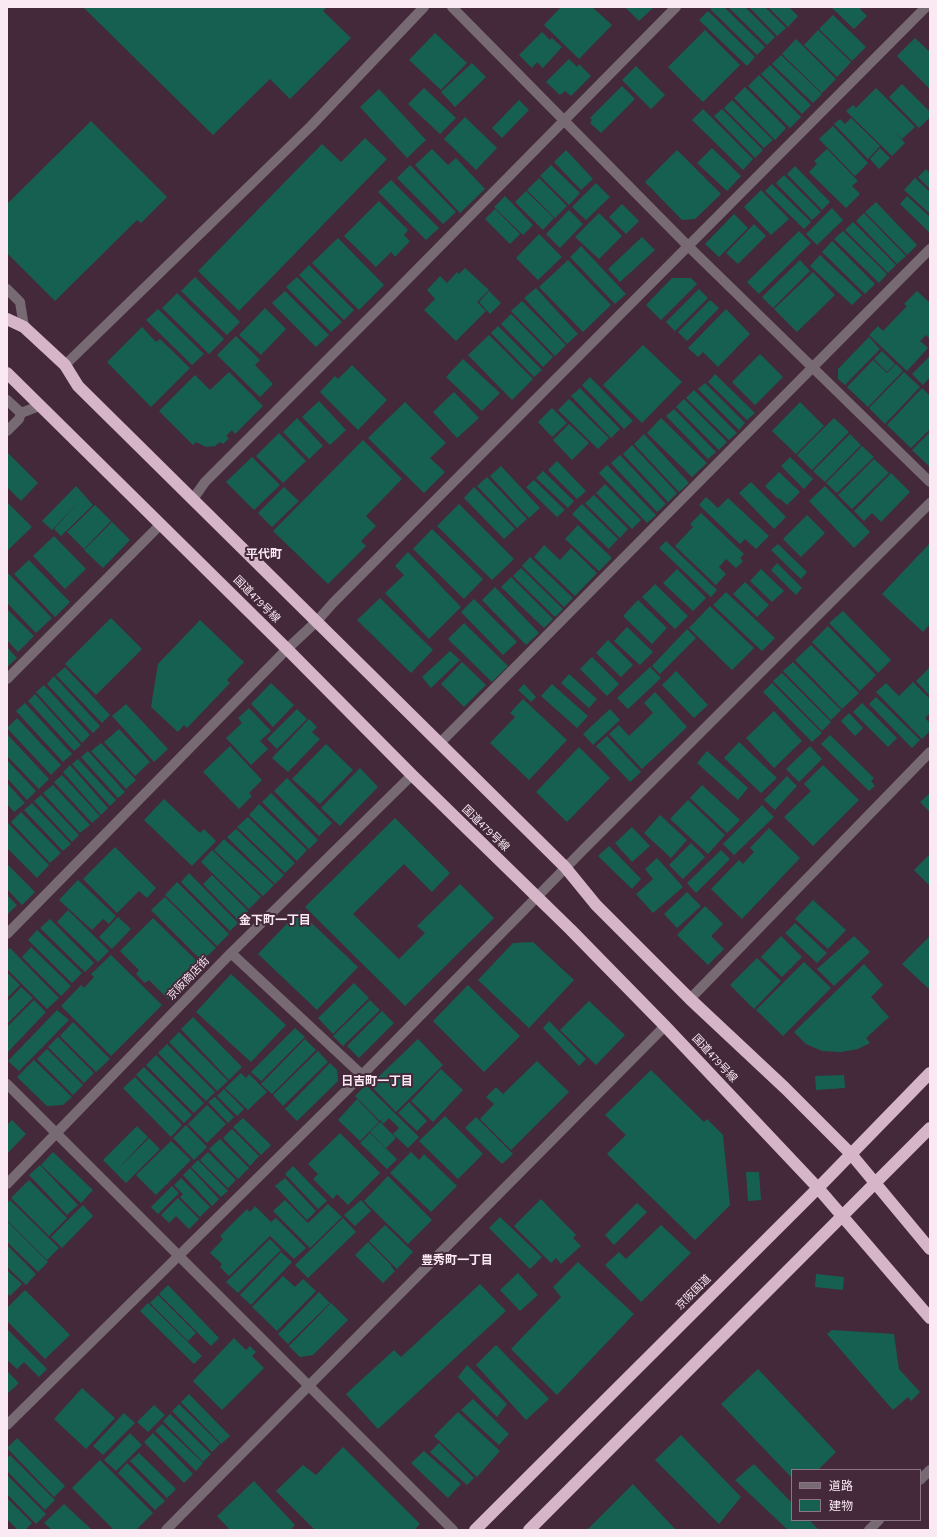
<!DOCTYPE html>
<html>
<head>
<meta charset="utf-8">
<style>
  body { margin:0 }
  #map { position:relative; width:937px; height:1537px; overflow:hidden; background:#43293a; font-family:"Source Sans 3","Noto Sans JP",sans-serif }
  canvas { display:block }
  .frame { position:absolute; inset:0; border:8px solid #fae9f3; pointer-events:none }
  .legend { position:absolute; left:791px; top:1469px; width:130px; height:52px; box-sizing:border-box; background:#43293a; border:1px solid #8c7684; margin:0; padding:5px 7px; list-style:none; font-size:12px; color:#fae9f3 }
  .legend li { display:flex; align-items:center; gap:8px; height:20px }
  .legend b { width:20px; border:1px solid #8c7684 }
</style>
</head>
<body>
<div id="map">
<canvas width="937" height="1537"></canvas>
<div class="frame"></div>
<ul class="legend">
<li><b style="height:5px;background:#786a72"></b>道路</li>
<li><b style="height:11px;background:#166052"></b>建物</li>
</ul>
</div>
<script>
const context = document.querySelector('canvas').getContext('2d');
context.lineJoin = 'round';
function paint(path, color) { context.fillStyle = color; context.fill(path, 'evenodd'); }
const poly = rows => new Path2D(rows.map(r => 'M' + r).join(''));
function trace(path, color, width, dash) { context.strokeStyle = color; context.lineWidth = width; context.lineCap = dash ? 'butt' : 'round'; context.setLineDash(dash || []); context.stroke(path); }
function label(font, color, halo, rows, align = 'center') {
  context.font = font + ' "Source Sans 3","Noto Sans JP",sans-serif'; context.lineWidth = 4; context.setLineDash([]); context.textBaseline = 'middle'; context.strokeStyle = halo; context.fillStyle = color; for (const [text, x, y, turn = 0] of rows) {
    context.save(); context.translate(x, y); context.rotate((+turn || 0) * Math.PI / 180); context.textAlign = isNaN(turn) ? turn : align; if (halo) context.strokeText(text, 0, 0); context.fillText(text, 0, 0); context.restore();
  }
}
paint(poly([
  [83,7,327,7,323,11,351,38,290,99,270,79,213,135],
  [561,7,592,7,612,25,579,59,544,25],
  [625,7,654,7,639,21],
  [713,7,724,7,765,47,757,55,710,9],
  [728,7,745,7,775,37,767,45],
  [749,7,765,7,786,28,777,36],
  [768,7,789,7,798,16,788,27],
  [831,7,862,7,860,9,867,16,854,29],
  [708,11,755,57,747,66,699,20],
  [833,15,866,47,852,61,819,29],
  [705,30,740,65,703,102,668,67],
  [818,30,851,62,837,77,804,45],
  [542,32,550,40,552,38,562,47,543,68,537,62,532,68,519,55],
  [435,33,467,63,441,90,409,60],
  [915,38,930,52,930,89,897,56],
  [796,39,836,79,822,93,782,54],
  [781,55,822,94,813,103,772,64],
  [569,59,577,67,579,64,591,76,571,96,565,91,560,95,546,82],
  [472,63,486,77,455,107,441,92],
  [770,65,811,105,802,114,761,74],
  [636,66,665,95,651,109,622,80],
  [759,75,801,117,790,128,748,86],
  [902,84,930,112,930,117,919,128,889,97],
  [622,86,635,99,601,133,590,123,592,120,590,118],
  [745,87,786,128,775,140,734,98],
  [424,88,456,118,440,134,408,104],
  [876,88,915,127,902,139,892,129,905,143,892,156,846,111,853,105,856,108],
  [379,89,426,140,407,158,360,107],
  [519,100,529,110,502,138,492,128],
  [732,100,773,140,764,148,724,108],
  [703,109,753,159,743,170,692,120],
  [722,109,763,150,755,158,714,116],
  [465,117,497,148,476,170,444,139],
  [851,118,880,146,868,159,834,124,840,119,845,124],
  [91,121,167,197,141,223,137,220,55,301,7,253,7,204],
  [833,126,868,163,855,176,819,139],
  [365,138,387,159,239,311,198,271,322,144,341,162],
  [712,148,741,176,727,191,697,163],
  [880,148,890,158,879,169,870,159],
  [432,149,448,165,456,158,485,189,460,213,415,165],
  [827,149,858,181,852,186,860,194,846,208,809,172,817,164,814,161],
  [566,150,593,179,581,190,554,162],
  [677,150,721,194,695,219,682,220,645,182],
  [410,165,456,212,443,224,397,178],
  [551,165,580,193,569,205,540,176],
  [795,166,830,202,822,210,787,174],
  [926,169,930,173,930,189,918,177],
  [784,175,821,212,812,220,776,183],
  [539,178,567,206,555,218,527,190],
  [915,178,930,192,930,214,904,190],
  [391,180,439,228,426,240,378,192],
  [596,183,610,197,586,220,572,207],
  [772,184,811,222,804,229,765,191],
  [761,190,789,219,771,235,744,207],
  [526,191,554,218,543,230,515,202],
  [505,196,533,225,523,235,494,207],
  [907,196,930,217,930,233,900,204],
  [379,201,408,230,404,235,410,241,395,257,391,252,376,267,344,236],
  [876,202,917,245,907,255,865,212],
  [622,204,639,221,626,234,609,217],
  [832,208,843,220,817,245,806,234],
  [495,209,520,234,510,244,485,219],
  [569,210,583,224,560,248,546,234],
  [599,213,622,236,599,259,575,237],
  [864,213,906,256,897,264,856,221],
  [734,214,748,228,719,257,705,244],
  [853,222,896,265,888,273,845,230],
  [754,224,766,236,738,264,726,253],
  [799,231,811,243,759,294,747,282],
  [843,231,887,274,879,283,834,239],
  [539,234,562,257,538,280,516,258],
  [642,237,655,250,620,282,608,269],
  [338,238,384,285,359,310,312,263],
  [832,241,875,284,865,294,822,252],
  [581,246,626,294,615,304,570,257],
  [820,255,862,295,852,305,810,266],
  [568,260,611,305,583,332,539,287],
  [800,260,810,271,773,308,762,297],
  [309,265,354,310,344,320,299,275],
  [465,268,489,290,477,302,486,311,456,341,424,310,435,299,427,290,440,276,447,283,457,272,459,274],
  [813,272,835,295,797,332,774,309],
  [195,277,240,322,227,335,181,291],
  [297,277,342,322,331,332,286,287],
  [672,278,691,278,697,284,661,320,646,305],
  [536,288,578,334,567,344,524,298],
  [699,289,708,298,675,331,666,322],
  [285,291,329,335,316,347,272,303],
  [489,291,501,303,490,314,479,302],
  [917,291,930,303,930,339,926,335,920,341,928,348,907,371,869,335,878,326,883,331,907,306,904,304],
  [177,293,224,339,209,354,162,308],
  [710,300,719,308,687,341,678,332],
  [522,301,566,345,555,356,511,311],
  [265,308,286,329,261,355,239,335],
  [158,309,204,354,192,365,146,320],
  [726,309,750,334,718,367,703,352,698,357,688,348],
  [511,314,553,357,543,367,501,324],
  [498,326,542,370,534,377,491,333],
  [142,327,156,342,160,339,190,368,151,407,107,362],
  [489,335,533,379,512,400,468,355],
  [236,336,260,360,255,365,273,384,260,397,217,355],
  [869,337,880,349,845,385,838,379,838,369],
  [643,345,682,382,642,423,603,385],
  [882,351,895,364,887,372,874,359],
  [760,354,783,377,755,405,732,382],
  [930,356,930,377,923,385,912,374],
  [463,359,500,393,482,411,446,377],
  [873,360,887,373,896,364,903,371,868,407,847,387],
  [352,365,387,400,358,430,320,392,335,376,338,379],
  [229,372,263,406,235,434,232,430,226,436,229,438,223,444,220,442,214,447,213,446,206,447,196,442,193,445,159,411,195,375,210,390],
  [904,372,920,387,885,424,869,408],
  [715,374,755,413,747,420,708,382],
  [590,377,633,421,624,429,582,385],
  [705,383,745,423,739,430,698,389],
  [580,388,620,429,611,438,571,396],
  [922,388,930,396,930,429,911,448,887,425],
  [694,390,737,433,729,440,686,398],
  [454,392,479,418,457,438,433,412],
  [569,399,609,438,598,449,558,410],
  [684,399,727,442,719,450,676,407],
  [319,401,346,430,330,445,302,417],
  [405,402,446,443,430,458,445,472,424,493,368,438],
  [800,402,824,426,796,454,772,431],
  [552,408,567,423,552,437,538,422],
  [674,409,716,452,708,459,666,416],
  [297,418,323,446,309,459,283,432],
  [661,418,707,463,692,477,647,433],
  [834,418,849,432,812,470,797,455],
  [569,424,589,443,572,460,553,440],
  [930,432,930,467,912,450],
  [279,433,306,461,283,483,256,456],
  [644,434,689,483,679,492,634,444],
  [850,434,861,445,825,482,813,471],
  [363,440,402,479,366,516,376,526,361,541,366,546,328,584,273,531],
  [632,445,677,493,668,502,623,454],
  [862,446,874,457,837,493,826,483],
  [7,452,38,483,21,501,7,487],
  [620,455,666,504,657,512,611,463],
  [252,457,280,485,254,510,226,482],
  [790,457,813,479,804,489,781,466],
  [874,459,889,473,852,509,838,495],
  [557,461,586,491,577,499,548,470],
  [607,465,656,515,647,523,599,473],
  [501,466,540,508,529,518,490,476],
  [543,471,574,501,568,508,536,478],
  [779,472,800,492,787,505,779,498,778,499,765,486],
  [891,473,910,492,881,522,872,513,864,521,854,511],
  [487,477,527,519,517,528,477,486],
  [534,480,565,510,557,517,526,487],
  [751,482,786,517,774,529,739,493],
  [605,484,641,520,632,529,596,493],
  [76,486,93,505,61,536,54,529,81,500,52,530,42,521],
  [825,486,870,532,854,548,809,501],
  [284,487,299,501,272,527,258,513],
  [474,487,515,529,504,539,464,498],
  [594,495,628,529,620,538,585,503],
  [706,497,718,508,728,498,769,536,756,549,745,539,740,544,699,505],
  [7,502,32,527,7,551],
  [459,504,514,559,492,580,437,526],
  [582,504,618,539,609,549,572,514],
  [95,505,111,521,84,549,67,532],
  [701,513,744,554,740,558,743,561,736,568,726,559,719,567,726,574,716,585,675,546,693,527,690,524],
  [807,515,825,533,801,557,783,539],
  [112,522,130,540,103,568,84,550],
  [578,525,612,558,599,571,565,539],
  [432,529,483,579,464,599,413,549],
  [54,536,86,569,65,589,33,556],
  [666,541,717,590,711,597,659,548],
  [930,543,930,624,923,632,882,594],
  [778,544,807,572,801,579,771,550],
  [544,545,560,560,571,548,597,573,575,596,534,557],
  [408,552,461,607,429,639,385,593,404,575,395,566],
  [530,557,573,598,564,607,522,566],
  [29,560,70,602,55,617,14,574],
  [777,563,802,588,796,595,771,570],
  [521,568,563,609,555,617,513,576],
  [677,569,706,598,693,611,663,583],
  [761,569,784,591,772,602,750,581],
  [7,573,8,573,52,618,36,633,7,603],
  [511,577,553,619,544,628,501,587],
  [745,582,769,605,757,617,733,594],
  [655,584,688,616,675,629,642,597],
  [495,587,539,633,526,645,482,600],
  [726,592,775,638,762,651,713,605],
  [380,598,433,650,411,673,357,620],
  [474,599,517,642,503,655,461,612],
  [638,600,667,628,652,644,623,616],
  [710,606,754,648,732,670,689,628],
  [7,609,34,636,18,652,7,640],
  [843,611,891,660,878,673,829,623],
  [111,618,142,649,96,695,65,664],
  [200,620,244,662,227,680,230,683,187,728,184,725,178,732,151,707,158,664],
  [464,623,508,666,492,682,448,639],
  [828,626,876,675,860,691,812,642],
  [627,627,653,652,640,665,614,641],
  [687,629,696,638,660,674,652,666],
  [608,640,633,665,621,677,596,653],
  [811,645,859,693,842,709,795,660],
  [7,647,17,658,7,667],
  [450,651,460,660,431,688,422,677],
  [592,657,619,684,607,696,580,669],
  [462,662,486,685,464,707,441,684],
  [793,662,841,710,831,720,783,671],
  [65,667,110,715,102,723,56,675],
  [650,667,661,678,628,709,617,698],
  [929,668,930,670,930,696,916,681],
  [676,671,708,705,694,718,662,685],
  [782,673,831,722,822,731,773,681],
  [569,674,597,699,589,708,561,683],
  [54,676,100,726,93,733,47,684],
  [913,682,930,699,930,713,925,718,930,723,930,731,922,739,876,692,886,683,899,696],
  [271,683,294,705,273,727,251,704],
  [772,683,822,733,812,742,763,692],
  [524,684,536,697,531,702,518,690],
  [552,684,588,716,577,728,541,696],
  [44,685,90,735,82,743,36,692],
  [655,692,687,727,642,769,609,734,619,725,629,736,653,713,644,703],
  [35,694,81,745,74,751,28,701],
  [876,697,920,740,912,748,869,704],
  [523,699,567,740,529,780,490,743,515,717,510,713],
  [25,703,72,754,63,762,16,711],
  [862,703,897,738,888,747,853,712],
  [126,704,168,749,154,762,112,716],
  [249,708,271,731,260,741,268,749,251,765,226,738,242,723,238,718],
  [297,709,307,719,277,749,267,739],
  [610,709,620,720,593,745,583,734],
  [774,711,802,741,774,768,746,738],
  [849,713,863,728,855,736,841,721],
  [17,718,61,765,51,775,7,728],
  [309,719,317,727,312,732,320,739,288,772,272,758],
  [119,729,150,762,135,776,104,742],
  [7,734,49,779,39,789,7,756],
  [830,735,874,778,871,781,875,786,869,791,821,744],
  [607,736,641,772,630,782,596,746],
  [739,742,777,778,761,793,724,758],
  [101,743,136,780,126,789,91,751],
  [326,744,353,770,320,804,292,779],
  [230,746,262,780,249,793,252,796,239,809,203,772],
  [810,746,822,759,799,782,786,769],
  [579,747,610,778,567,822,536,792],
  [88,751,125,792,118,798,81,757],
  [707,751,748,788,738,800,697,763],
  [78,759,116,800,110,806,72,764],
  [7,760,36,791,27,800,7,778],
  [70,765,108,808,101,815,63,772],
  [823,765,859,800,813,846,784,817,811,791,804,784],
  [360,768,378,787,340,826,321,808],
  [62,775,100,816,92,823,54,782],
  [787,776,797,786,775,810,764,800],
  [287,778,332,823,319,836,274,791],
  [7,783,25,803,14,812,7,804],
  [53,785,90,825,80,833,43,793],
  [702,785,740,820,727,833,690,798],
  [271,793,318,840,309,849,262,802],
  [930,793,930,812,920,802],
  [41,795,79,835,72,842,34,801],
  [164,799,200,833,204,829,216,841,192,866,144,820],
  [688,800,725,835,708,854,670,819],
  [32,803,71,844,63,851,24,810],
  [259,804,307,850,297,861,249,815],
  [762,805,774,817,734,855,723,844],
  [21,812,61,853,50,863,11,822],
  [660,815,687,840,671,858,644,833],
  [248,817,295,863,285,873,237,827],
  [395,818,450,873,432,892,404,864,353,914,399,959,425,933,417,926,460,884,494,918,405,1006,305,907],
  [8,823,49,865,37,878,7,848],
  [632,827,650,846,632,862,615,843],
  [769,828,800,858,742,919,711,889,739,860,743,864,754,852,750,848],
  [236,829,284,875,275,884,227,837],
  [224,839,274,885,263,896,214,850],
  [691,843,705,857,683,879,669,865],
  [609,846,641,879,632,889,598,856],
  [115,847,156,888,147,898,139,891,117,913,83,879],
  [212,850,261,897,249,909,201,862],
  [721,850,730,859,696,893,687,883],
  [930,854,930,886,914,870],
  [657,858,683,887,653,913,636,894,653,879,645,869],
  [7,864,35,892,22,905,7,889],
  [189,873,238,923,230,931,181,882],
  [212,875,248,911,239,921,203,884],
  [78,880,116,916,109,924,103,919,92,930,59,900],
  [177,882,229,934,217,946,165,895],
  [687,892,701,906,677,928,664,914],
  [7,895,17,905,7,915],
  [165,897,216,948,202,961,151,910],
  [813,900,846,930,828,949,795,919],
  [705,906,723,924,711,936,724,949,708,965,677,935],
  [68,910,109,951,98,962,57,922],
  [299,911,358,967,317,1010,258,954],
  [118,917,131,929,112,949,99,937],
  [153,918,202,966,168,999,149,980,145,983,136,974,139,970,120,951],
  [50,919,94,963,85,972,40,928],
  [795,923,827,953,817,963,785,933],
  [37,930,82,973,72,983,28,940],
  [781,936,802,957,782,977,761,957],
  [854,936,870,952,834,986,817,969],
  [930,936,930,988,929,989,902,964],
  [533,942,574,980,529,1028,478,980,513,943],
  [31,947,71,986,61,996,22,957],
  [10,948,59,998,47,1009,7,969,7,951],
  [111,955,162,1005,111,1056,61,1006,81,985,84,988,94,977,91,974],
  [757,958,781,981,754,1009,730,985],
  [804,962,831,988,783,1036,756,1010],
  [864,964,883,985,871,997,889,1017,866,1038,870,1043,858,1049,841,1052,822,1051,806,1044,794,1032],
  [9,974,20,985,7,998,7,975],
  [231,974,286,1025,251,1062,196,1012],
  [354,983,369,998,333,1034,318,1018],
  [468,985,520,1036,484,1072,433,1021],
  [21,987,33,998,7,1024,7,1002],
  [34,1000,46,1012,7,1053,7,1027],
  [370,1000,380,1010,343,1046,333,1036],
  [589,1001,625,1035,596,1065,560,1030],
  [57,1010,69,1020,19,1071,8,1061],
  [382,1011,394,1023,359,1058,347,1046],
  [193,1017,242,1067,229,1080,181,1029],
  [549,1021,586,1059,579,1066,543,1028],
  [73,1022,110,1059,96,1072,60,1036],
  [295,1028,305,1037,261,1081,251,1072],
  [179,1032,228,1081,217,1091,169,1042],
  [58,1037,94,1073,84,1083,48,1047],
  [305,1039,316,1050,272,1094,261,1084],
  [418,1039,443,1065,396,1112,370,1085],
  [167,1044,215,1092,206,1101,158,1053],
  [47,1049,83,1085,73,1095,37,1059],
  [318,1051,328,1062,283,1106,273,1095],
  [156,1055,204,1103,194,1113,146,1065],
  [34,1060,72,1097,63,1105,47,1106,17,1077],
  [537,1061,569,1092,511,1150,480,1119,494,1104,486,1097,496,1087,503,1094],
  [330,1063,337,1070,338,1081,297,1121,285,1109],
  [144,1067,192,1115,184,1123,136,1075],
  [441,1069,463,1090,433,1122,411,1101],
  [651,1070,704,1122,707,1119,723,1135,730,1205,695,1240,607,1154,626,1135,605,1115],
  [241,1073,246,1078,249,1074,267,1092,248,1110,225,1088],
  [844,1075,845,1088,816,1090,815,1076],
  [135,1077,182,1125,171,1137,123,1088],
  [366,1085,419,1137,408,1148,393,1134,399,1128,389,1118,383,1124,381,1121,383,1119,380,1121,355,1096],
  [224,1089,244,1109,237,1116,217,1096],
  [215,1097,234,1117,228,1123,208,1102],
  [357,1099,379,1122,369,1132,367,1129,369,1132,360,1141,338,1120],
  [409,1102,427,1121,417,1131,398,1113],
  [207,1105,226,1124,207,1143,188,1124],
  [445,1116,483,1154,458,1179,419,1141],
  [476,1117,513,1154,502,1164,465,1128],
  [243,1118,271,1145,261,1155,233,1127],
  [12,1120,26,1134,7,1154,7,1125],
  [380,1122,396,1138,386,1148,370,1132],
  [186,1125,207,1147,194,1160,173,1138],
  [137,1126,148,1137,115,1172,103,1160],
  [232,1129,259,1156,250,1166,223,1138],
  [340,1133,380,1173,348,1205,337,1194,333,1199,313,1179,318,1174,308,1164],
  [370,1133,397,1159,387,1169,360,1143],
  [149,1138,160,1149,126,1183,115,1172],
  [220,1139,249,1168,238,1179,209,1149],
  [171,1141,191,1160,156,1195,136,1175],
  [53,1152,93,1190,81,1203,41,1165],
  [208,1152,236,1180,228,1188,200,1160],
  [411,1152,419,1160,424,1154,457,1186,431,1212,390,1173],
  [198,1160,228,1191,221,1197,191,1167],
  [40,1165,78,1205,67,1215,29,1175],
  [293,1166,327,1201,318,1209,285,1174],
  [190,1168,219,1199,212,1206,183,1175],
  [746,1172,759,1172,761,1200,748,1201],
  [388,1176,432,1220,408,1244,364,1201],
  [181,1178,210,1207,200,1217,180,1197,183,1194,174,1185],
  [285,1178,316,1211,307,1220,275,1186],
  [29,1180,67,1218,49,1236,11,1198],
  [172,1186,179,1193,158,1214,151,1207],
  [178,1198,199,1219,189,1229,176,1216,169,1223,161,1215],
  [541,1199,576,1235,573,1238,581,1246,561,1264,556,1258,551,1263,514,1226],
  [10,1200,59,1248,47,1260,7,1220,7,1203],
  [285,1200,308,1223,328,1204,342,1217,310,1248,273,1211],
  [361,1200,371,1211,355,1226,344,1215],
  [637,1203,647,1212,614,1245,605,1235],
  [83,1205,93,1216,62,1248,51,1237],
  [255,1206,271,1222,276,1218,306,1248,294,1259,270,1236,229,1276,220,1267,222,1264,210,1253,223,1239,220,1236,247,1209,250,1212],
  [500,1217,542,1257,530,1269,489,1228],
  [343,1218,356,1232,308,1278,295,1265],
  [7,1221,48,1262,38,1272,7,1242],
  [385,1225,413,1252,397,1269,369,1241],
  [661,1225,691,1253,641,1302,605,1265,619,1252,626,1259],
  [270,1239,281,1250,238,1293,226,1282],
  [368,1242,391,1265,391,1266,395,1271,383,1283,355,1255],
  [7,1245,36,1274,26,1285,7,1267],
  [281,1252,292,1262,251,1305,240,1295],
  [578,1262,634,1314,557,1395,511,1349,561,1297,553,1287],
  [7,1270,22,1284,10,1296,8,1294,7,1295],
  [518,1273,538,1295,520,1311,500,1290],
  [816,1274,844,1277,843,1290,815,1287],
  [283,1276,295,1287,303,1279,316,1291,277,1331,252,1307],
  [480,1284,506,1311,378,1429,346,1394,394,1350,401,1357],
  [168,1285,219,1338,211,1346,159,1294],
  [25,1290,70,1335,45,1359,7,1321,7,1308],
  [319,1292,330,1303,288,1344,278,1334],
  [158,1295,196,1333,188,1341,150,1303],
  [148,1303,202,1356,194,1364,140,1311],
  [331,1303,348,1320,313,1355,300,1357,289,1346],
  [7,1329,47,1369,39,1377,24,1362,17,1369,7,1360],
  [832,1330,894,1334,899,1369,920,1392,911,1401,908,1397,893,1410,827,1334],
  [234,1338,246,1350,250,1346,256,1352,252,1356,264,1368,222,1410,193,1381],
  [496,1345,549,1399,526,1420,476,1365],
  [467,1365,507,1404,497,1417,458,1377],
  [758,1369,836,1452,818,1470,792,1470,792,1478,721,1404],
  [7,1371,19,1383,7,1394],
  [82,1388,115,1418,86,1449,54,1419],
  [189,1394,230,1436,221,1444,181,1402],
  [473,1399,509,1434,499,1445,461,1410],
  [179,1404,220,1444,212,1452,172,1411],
  [154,1405,165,1415,148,1432,137,1422],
  [458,1412,500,1451,477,1477,434,1436],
  [124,1413,135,1423,103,1455,93,1446],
  [170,1414,211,1454,203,1462,163,1421],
  [162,1424,203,1463,196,1471,155,1431],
  [130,1433,142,1445,116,1471,104,1460],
  [153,1433,193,1474,184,1483,144,1442],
  [681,1435,741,1497,719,1524,655,1460],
  [17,1438,65,1486,54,1497,7,1448],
  [439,1443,474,1478,467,1485,430,1452],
  [343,1447,420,1524,414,1530,315,1530,276,1491,303,1465,316,1475],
  [424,1451,461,1484,448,1498,411,1463],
  [139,1453,176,1489,167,1498,130,1461],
  [10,1455,55,1500,45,1510,7,1471,7,1458],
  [100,1460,153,1513,136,1530,114,1530,72,1488],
  [127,1463,165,1501,155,1510,118,1473],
  [754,1464,792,1503,792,1520,809,1520,819,1530,788,1530,735,1480],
  [7,1475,46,1514,36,1524,7,1494],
  [254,1481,295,1525,290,1530,230,1530,217,1516],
  [633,1484,676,1530,587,1530],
  [7,1498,32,1523,25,1530,18,1530,7,1519],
  [64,1504,92,1530,52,1530,44,1523]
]), '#166052');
trace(poly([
  [452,7,688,246,930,482],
  [7,289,20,302,24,327],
  [65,365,311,126,424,7],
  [7,400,21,413,39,406],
  [7,431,19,419,21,413],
  [193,499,205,482,391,296,676,7],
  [7,679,161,524],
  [440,743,930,249],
  [7,934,287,649,317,621,333,603,926,7],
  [231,953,362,1075],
  [690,999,930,752],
  [7,1084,453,1530],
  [7,1184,231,953,412,775],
  [7,1425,362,1075,583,850,930,503],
  [920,1480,930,1470],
  [166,1530,665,1026],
  [869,1530,879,1520]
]), '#786a72', 10);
trace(poly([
  [7,319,24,327,65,365,78,386,565,867,596,905,690,999,785,1088,851,1154,930,1249],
  [7,373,287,649,412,775,571,930,665,1026,818,1188,930,1318],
  [475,1530,818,1188,930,1073],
  [529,1530,930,1128]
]), '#d7b5c9', 12);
label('11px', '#fae9f3', '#43293a', [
  ["国道479号線",256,600,45],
  ["国道479号線",485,829,44],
  ["京阪商店街",189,979,-46],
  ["国道479号線",714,1059,47],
  ["京阪国道",694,1293,-45]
]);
label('bold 12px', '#fae9f3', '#43293a', [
  ["平代町",264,555],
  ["金下町一丁目",275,921],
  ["日吉町一丁目",377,1082],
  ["豊秀町一丁目",457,1261]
]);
</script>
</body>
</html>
